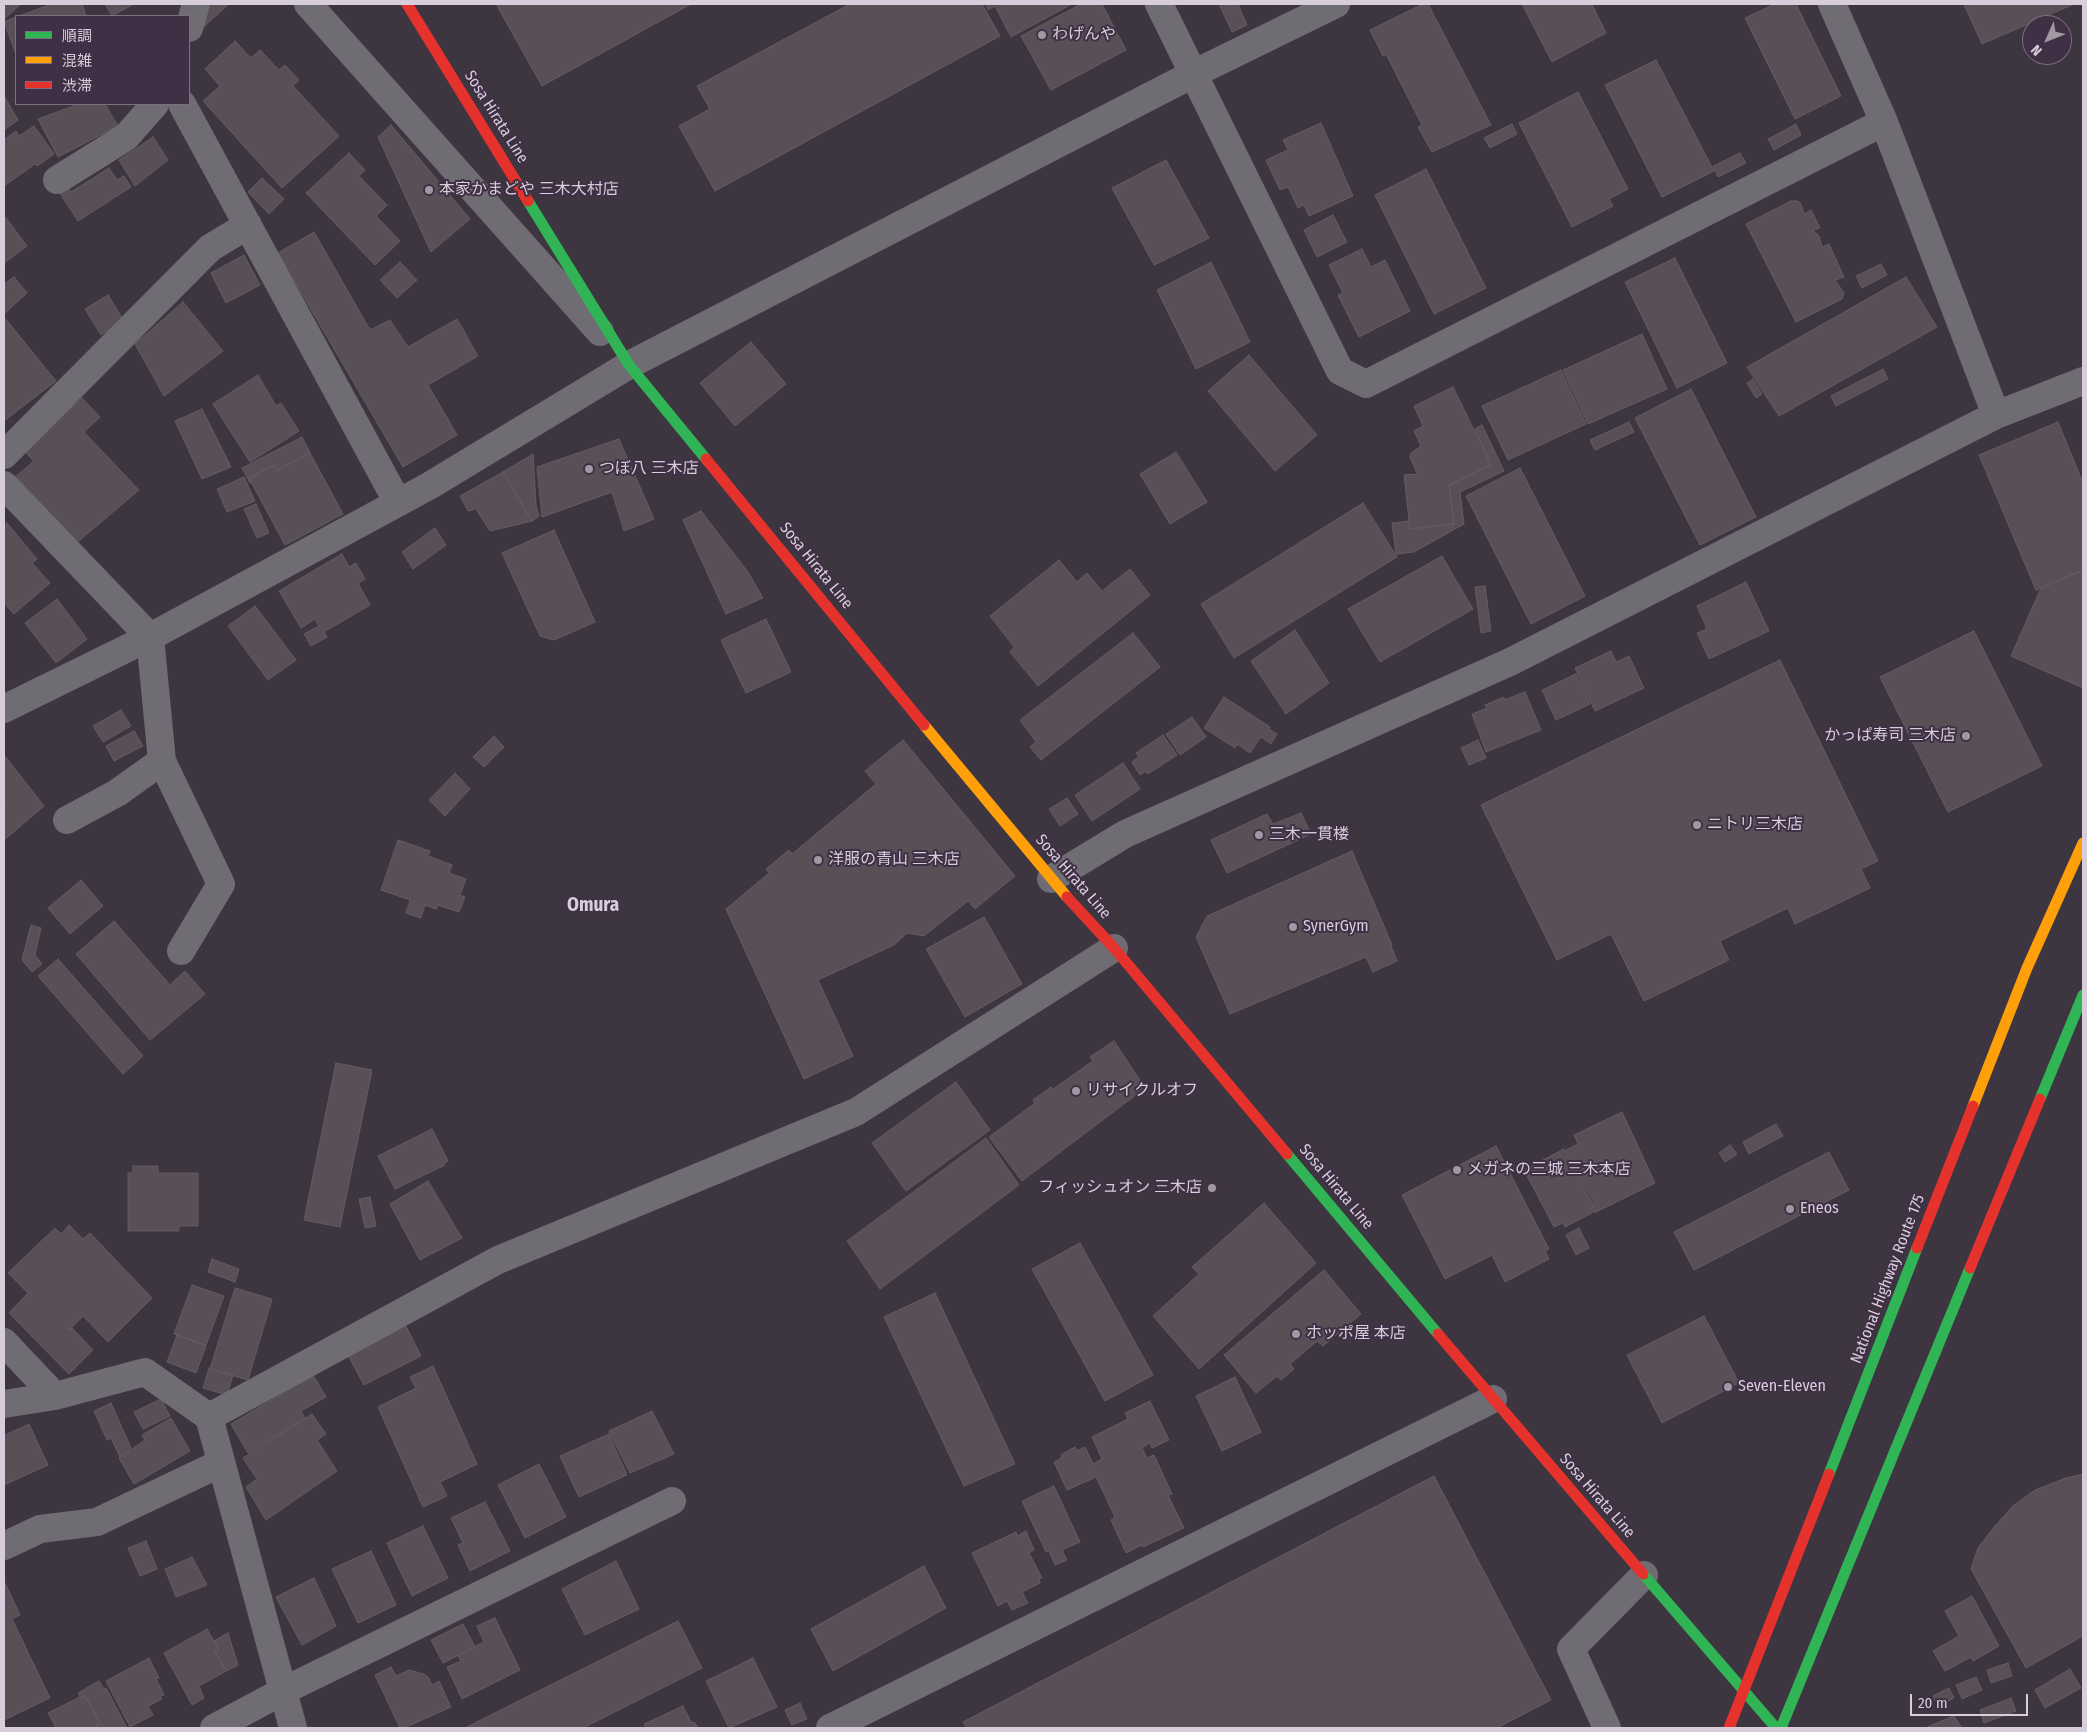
<!DOCTYPE html>
<html>
<head>
<meta charset="utf-8">
<style>
  body { margin:0 }
  #map { position:relative; width:2087px; height:1732px; overflow:hidden; background:#3d3540; font-family:"Fira Sans Condensed","Noto Sans JP",sans-serif }
  canvas { display:block }
  .frame { position:absolute; inset:0; border:5px solid #d8cdda; pointer-events:none }
  .legend { position:absolute; left:15px; top:15px; width:175px; height:90px; box-sizing:border-box; background:#403045; border:1px solid #7d6f81; margin:0; padding:6px 9px; list-style:none; font-size:15px; color:#d8cdda }
  .legend li { display:flex; align-items:center; gap:10px; height:25px }
  .legend b { width:25px; border:1px solid #7d6f81 }
  .north { position:absolute; left:2022px; top:15px; width:50px; height:50px; box-sizing:border-box; background:#403045; border:1px solid #7d6f81; border-radius:50%; rotate:226deg; font-size:14px; font-weight:700; line-height:20px; text-align:center; color:#d8cdda }
  .north::after { content:''; display:block; margin:auto; width:18px; height:22px; background:#a298a4; clip-path:polygon(50% 0,100% 100%,50% 72%,0 100%) }
  .scale { position:absolute; left:1910px; top:1694px; width:118px; height:22px; box-sizing:border-box; border:2px solid #d8cdda; border-top:0; padding-left:6px; font-size:15px; line-height:18px; white-space:nowrap; color:#d8cdda; -webkit-text-stroke:4px #403045; paint-order:stroke }
</style>
</head>
<body>
<div id="map">
<canvas width="2087" height="1732"></canvas>
<div class="frame"></div>
<ul class="legend">
<li><b style="height:6px;background:#30b455"></b>順調</li>
<li><b style="height:6px;background:#ff9f0a"></b>混雑</li>
<li><b style="height:6px;background:#e5322d"></b>渋滞</li>
</ul>
<div class="north">N</div>
<div class="scale">20 m</div>
</div>
<script>
const context = document.querySelector('canvas').getContext('2d');
context.lineJoin = 'round';
function paint(path, color) { context.fillStyle = color; context.fill(path, 'evenodd'); }
const poly = rows => new Path2D(rows.map(r => 'M' + r).join(''));
function trace(path, color, width, dash) { context.strokeStyle = color; context.lineWidth = width; context.lineCap = dash ? 'butt' : 'round'; context.setLineDash(dash || []); context.stroke(path); }
function label(font, color, halo, rows, align = 'center') {
  context.font = font + ' "Fira Sans Condensed","Noto Sans JP",sans-serif'; context.lineWidth = 4; context.setLineDash([]); context.textBaseline = 'middle'; context.strokeStyle = halo; context.fillStyle = color; for (const [text, x, y, turn = 0] of rows) {
    context.save(); context.translate(x, y); context.rotate((+turn || 0) * Math.PI / 180); context.textAlign = isNaN(turn) ? turn : align; if (halo) context.strokeText(text, 0, 0); context.fillText(text, 0, 0); context.restore();
  }
}
const building = poly([
  [4,4,19,4,20,5,4,19,4,4],
  [52,4,82,4,86,16,90,16,19,16,52,4],
  [105,4,134,4,112,16,105,4],
  [202,4,229,4,198,32,202,4],
  [496,4,691,4,542,86,496,4],
  [850,4,982,4,1000,36,715,191,679,126,710,109,697,86,850,4],
  [986,4,1072,4,1011,37,995,6,988,10,986,4],
  [1081,4,1102,4,1126,50,1051,90,1021,36,1081,4],
  [1219,4,1238,4,1247,25,1232,32,1219,4],
  [1423,4,1428,4,1491,125,1432,152,1418,127,1422,125,1386,54,1383,56,1370,30,1423,4],
  [1522,4,1592,4,1606,33,1552,62,1522,4],
  [1775,4,1796,4,1841,96,1795,119,1745,18,1775,4],
  [1964,4,2074,4,1982,44,1964,4],
  [16,17,16,54,4,22,16,17],
  [235,41,251,58,260,50,279,70,285,65,299,80,293,86,339,136,282,188,203,101,220,86,205,69,235,41],
  [1656,60,1714,171,1662,197,1605,85,1656,60],
  [1578,92,1628,189,1609,199,1613,206,1572,227,1519,123,1578,92],
  [4,96,18,120,4,130,4,96],
  [79,104,105,104,118,126,58,157,38,119,79,104],
  [1321,123,1353,196,1309,216,1304,205,1298,208,1288,187,1280,190,1266,160,1288,150,1283,140,1321,123],
  [1512,124,1517,134,1490,148,1484,138,1512,124],
  [1796,124,1801,135,1774,150,1768,139,1796,124],
  [391,125,470,219,431,252,378,137,391,125],
  [34,126,54,154,37,166,35,164,4,186,4,140,16,131,19,136,34,126],
  [153,137,168,160,135,186,119,160,153,137],
  [349,153,365,170,359,176,387,205,376,216,400,241,375,265,306,193,349,153],
  [1740,153,1746,163,1718,177,1713,166,1740,153],
  [1166,160,1209,238,1154,265,1112,188,1166,160],
  [109,168,117,180,124,176,131,187,78,221,57,189,66,184,71,192,109,168],
  [1426,169,1486,288,1434,314,1375,195,1426,169],
  [262,178,284,199,269,214,248,192,262,178],
  [1791,201,1798,201,1801,204,1804,214,1811,210,1820,228,1813,230,1819,236,1822,247,1829,244,1844,277,1835,280,1844,293,1842,299,1796,322,1746,224,1791,201],
  [1333,215,1347,242,1317,257,1304,230,1333,215],
  [6,218,27,246,4,263,4,219,6,218],
  [314,232,370,330,390,320,408,347,457,319,478,356,428,385,457,435,403,467,278,253,314,232],
  [1362,249,1371,267,1385,260,1410,311,1359,337,1338,295,1343,293,1329,265,1362,249],
  [244,255,260,285,226,303,211,273,244,255],
  [1675,258,1727,363,1677,388,1625,282,1675,258],
  [400,262,417,280,397,298,380,280,400,262],
  [1211,262,1250,342,1196,369,1157,290,1211,262],
  [1881,264,1887,275,1862,288,1856,276,1881,264],
  [14,277,27,293,4,314,4,284,14,277],
  [1906,277,1937,327,1779,416,1747,367,1906,277],
  [108,295,124,321,101,335,85,309,108,295],
  [183,302,223,351,164,396,135,344,183,302],
  [4,317,56,381,4,421,4,317],
  [1642,334,1667,389,1588,424,1563,370,1642,334],
  [751,342,786,384,735,426,700,383,751,342],
  [1249,355,1317,435,1275,471,1208,391,1249,355],
  [1883,369,1888,379,1836,406,1831,396,1883,369],
  [1561,370,1586,424,1508,460,1482,406,1561,370],
  [258,375,276,406,281,403,299,431,250,462,213,404,258,375],
  [1753,379,1762,394,1756,398,1747,383,1753,379],
  [1453,387,1491,465,1449,485,1454,524,1410,529,1404,475,1417,474,1410,457,1411,453,1421,446,1414,431,1423,426,1414,406,1453,387],
  [1691,389,1756,517,1700,545,1635,418,1691,389],
  [82,398,100,417,84,432,139,490,74,545,13,479,34,461,24,451,82,398],
  [202,409,231,467,202,479,175,421,202,409],
  [1629,422,1634,432,1595,450,1590,440,1629,422],
  [2058,422,2083,483,2083,570,2036,590,1979,455,2058,422],
  [1482,425,1504,471,1460,492,1464,524,1414,552,1396,554,1392,523,1409,521,1410,529,1454,524,1449,485,1491,465,1475,429,1482,425],
  [302,437,310,453,278,470,275,465,249,478,252,482,250,483,242,468,302,437],
  [619,439,654,519,624,531,612,492,542,517,537,467,619,439],
  [1176,452,1207,502,1170,524,1140,474,1176,452],
  [310,453,343,514,285,545,249,478,275,465,278,470,310,453],
  [533,454,536,505,539,516,532,521,503,472,533,454],
  [1520,468,1585,596,1531,624,1466,496,1520,468],
  [503,472,532,521,490,531,476,509,468,511,460,496,503,472],
  [244,477,255,501,227,512,217,489,244,477],
  [1363,503,1397,557,1234,658,1201,604,1363,503],
  [256,504,269,533,257,538,244,509,256,504],
  [701,511,748,572,763,598,726,614,683,520,701,511],
  [7,523,37,559,32,563,50,583,14,614,4,603,4,526,7,523],
  [435,528,446,545,413,569,402,552,435,528],
  [554,530,595,622,554,640,540,636,502,553,554,530],
  [342,554,349,567,356,563,365,579,358,583,370,605,324,632,327,637,311,646,304,634,319,626,315,619,301,628,279,591,342,554],
  [1442,556,1473,609,1380,662,1348,609,1442,556],
  [1059,560,1077,582,1087,573,1102,591,1130,569,1150,595,1038,686,1010,652,1014,647,990,616,1059,560],
  [2083,570,2083,688,2011,656,2041,588,2083,570],
  [1746,582,1769,631,1709,659,1697,633,1707,629,1697,606,1746,582],
  [1485,586,1491,631,1481,633,1475,587,1485,586],
  [57,599,87,639,56,663,25,623,57,599],
  [255,606,296,660,268,680,228,626,255,606],
  [766,619,791,672,746,693,721,640,766,619],
  [1295,630,1329,683,1286,714,1251,661,1295,630],
  [1974,631,2042,766,1948,812,1880,677,1974,631],
  [1133,633,1160,667,1041,760,1030,747,1036,742,1020,720,1133,633],
  [1611,651,1616,662,1629,656,1644,688,1595,711,1575,668,1611,651],
  [1780,660,1878,861,1861,869,1870,888,1795,924,1788,908,1720,941,1729,960,1644,1001,1611,934,1557,960,1481,805,1780,660],
  [1576,674,1590,704,1556,720,1542,690,1576,674],
  [1525,692,1541,730,1486,752,1472,714,1487,708,1485,705,1504,697,1504,700,1525,692],
  [1224,697,1270,727,1269,729,1277,734,1271,744,1261,737,1250,753,1237,744,1235,748,1204,728,1224,697],
  [121,710,131,726,103,742,93,726,121,710],
  [1192,717,1206,737,1180,755,1166,734,1192,717],
  [134,731,143,746,114,761,106,746,134,731],
  [1163,735,1177,755,1148,774,1146,771,1140,775,1132,762,1139,757,1136,753,1163,735],
  [494,736,504,747,484,767,473,757,494,736],
  [903,740,1015,876,975,909,968,901,924,936,907,933,894,945,818,980,853,1056,804,1079,726,909,769,873,766,869,789,850,792,854,876,784,865,771,903,740],
  [1478,740,1486,758,1469,765,1461,748,1478,740],
  [4,755,44,806,4,840,4,806,6,804,4,801,4,755],
  [1123,763,1140,789,1092,821,1075,795,1123,763],
  [455,773,470,789,445,816,429,800,455,773],
  [1067,798,1078,814,1060,826,1049,809,1067,798],
  [1301,813,1311,834,1227,873,1211,840,1267,814,1273,824,1301,813],
  [398,840,430,851,428,856,452,865,449,873,466,879,460,895,465,897,459,912,438,905,436,909,425,905,421,918,406,913,410,900,381,890,398,840],
  [1352,851,1392,945,1391,946,1397,961,1373,972,1366,957,1230,1014,1196,937,1207,916,1352,851],
  [81,880,103,906,70,934,48,908,81,880],
  [984,917,1022,984,965,1017,926,949,984,917],
  [114,921,170,985,185,971,205,994,150,1040,76,954,114,921],
  [31,925,41,928,35,955,42,964,32,972,22,960,31,925],
  [58,959,143,1056,123,1074,38,976,58,959],
  [1114,1041,1145,1088,1022,1181,989,1137,1035,1103,1033,1100,1051,1087,1053,1089,1093,1061,1090,1057,1114,1041],
  [336,1063,372,1070,340,1227,304,1220,336,1063],
  [956,1082,990,1130,906,1191,872,1143,956,1082],
  [1622,1112,1655,1183,1594,1213,1591,1208,1596,1206,1566,1150,1578,1144,1574,1135,1622,1112],
  [1776,1124,1783,1136,1749,1154,1743,1142,1776,1124],
  [432,1129,448,1161,444,1163,445,1165,395,1189,378,1156,432,1129],
  [986,1138,1019,1185,880,1289,847,1241,986,1138],
  [1730,1145,1737,1154,1725,1162,1719,1153,1730,1145],
  [1496,1146,1549,1249,1545,1251,1549,1259,1505,1282,1492,1255,1445,1279,1402,1195,1496,1146],
  [1564,1149,1594,1206,1590,1209,1592,1213,1565,1227,1563,1223,1554,1227,1524,1170,1564,1149],
  [1829,1152,1849,1190,1694,1270,1674,1232,1829,1152],
  [133,1166,158,1166,158,1173,198,1173,198,1226,179,1226,179,1231,128,1231,128,1173,133,1173,133,1166],
  [428,1181,462,1238,420,1260,390,1204,428,1181],
  [370,1197,376,1226,365,1228,359,1199,370,1197],
  [1264,1203,1316,1263,1199,1369,1153,1316,1199,1274,1192,1267,1264,1203],
  [69,1225,83,1239,90,1233,152,1298,108,1342,83,1316,67,1332,8,1273,55,1228,61,1234,69,1225],
  [1579,1228,1589,1248,1576,1255,1566,1235,1579,1228],
  [1080,1243,1153,1375,1105,1401,1032,1269,1080,1243],
  [212,1259,239,1269,235,1282,208,1272,212,1259],
  [1324,1270,1361,1314,1323,1346,1317,1341,1290,1364,1294,1369,1281,1380,1277,1376,1256,1393,1224,1355,1324,1270],
  [192,1285,224,1296,206,1345,174,1334,192,1285],
  [235,1288,272,1299,248,1380,210,1369,235,1288],
  [935,1293,1015,1464,964,1486,884,1317,935,1293],
  [27,1294,67,1334,72,1328,93,1350,69,1374,9,1313,27,1294],
  [1704,1316,1739,1383,1662,1423,1627,1355,1704,1316],
  [405,1324,421,1356,364,1385,348,1355,405,1324],
  [177,1335,206,1346,196,1373,167,1362,177,1335],
  [433,1366,477,1464,440,1482,447,1496,423,1507,378,1407,416,1388,410,1377,433,1366],
  [209,1368,233,1375,227,1395,203,1388,209,1368],
  [313,1375,326,1397,301,1411,305,1418,248,1453,231,1424,313,1375],
  [1235,1377,1261,1432,1222,1451,1196,1396,1235,1377],
  [161,1399,170,1416,143,1429,134,1412,161,1399],
  [1150,1401,1169,1440,1152,1448,1150,1443,1142,1448,1147,1458,1154,1455,1172,1494,1168,1495,1184,1528,1143,1547,1142,1545,1126,1553,1111,1520,1115,1517,1096,1477,1067,1490,1054,1462,1062,1458,1061,1455,1075,1447,1077,1451,1085,1447,1093,1464,1102,1459,1092,1437,1128,1419,1125,1413,1150,1401],
  [111,1403,131,1448,128,1450,129,1452,120,1457,111,1438,107,1440,94,1411,111,1403],
  [652,1411,674,1454,630,1473,609,1431,652,1411],
  [312,1414,326,1434,317,1440,337,1471,266,1520,246,1487,257,1479,243,1458,312,1414],
  [171,1418,190,1451,134,1484,119,1458,145,1440,142,1435,171,1418],
  [29,1424,48,1465,4,1485,4,1433,5,1435,29,1424],
  [609,1434,627,1475,579,1497,560,1456,609,1434],
  [539,1464,566,1517,525,1538,498,1485,539,1464],
  [2083,1474,2083,1636,2026,1668,1971,1569,1978,1548,1994,1527,2013,1506,2035,1490,2066,1478,2083,1474],
  [1434,1476,1551,1700,1497,1728,967,1728,963,1722,1434,1476],
  [1054,1486,1080,1542,1062,1550,1067,1560,1055,1565,1049,1551,1046,1552,1022,1501,1054,1486],
  [485,1502,510,1551,470,1571,458,1545,463,1543,451,1518,485,1502],
  [423,1526,448,1578,412,1596,387,1543,423,1526],
  [1026,1531,1034,1550,1029,1553,1042,1578,1039,1579,1040,1583,1022,1592,1028,1603,1012,1610,1007,1601,998,1606,972,1553,1016,1532,1017,1536,1026,1531],
  [146,1541,157,1569,140,1576,128,1548,146,1541],
  [371,1551,396,1605,358,1623,332,1569,371,1551],
  [192,1557,207,1585,176,1597,165,1569,192,1557],
  [616,1561,639,1609,585,1635,562,1589,616,1561],
  [924,1566,946,1608,833,1671,811,1629,924,1566],
  [314,1578,336,1626,302,1645,276,1597,314,1578],
  [4,1581,20,1615,12,1619,50,1698,4,1720,4,1581],
  [1972,1596,1999,1646,1973,1661,1971,1657,1945,1671,1933,1651,1959,1636,1945,1611,1972,1596],
  [495,1618,520,1670,462,1699,447,1667,461,1661,458,1655,484,1642,477,1626,495,1618],
  [678,1621,702,1668,583,1728,465,1728,678,1621],
  [463,1624,475,1647,443,1663,431,1640,463,1624],
  [207,1629,219,1650,215,1652,226,1671,199,1686,204,1698,192,1705,164,1653,207,1629],
  [228,1633,238,1665,226,1671,215,1652,219,1650,214,1641,228,1633],
  [149,1658,159,1678,156,1679,164,1695,160,1696,162,1699,148,1706,153,1715,130,1727,106,1681,149,1658],
  [753,1658,777,1707,729,1728,706,1681,753,1658],
  [2008,1663,2012,1676,1991,1683,1987,1670,2008,1663],
  [391,1667,396,1676,409,1670,424,1674,429,1678,432,1685,439,1681,451,1707,404,1728,400,1728,375,1675,391,1667],
  [2070,1669,2081,1688,2045,1708,2035,1690,2070,1669],
  [1976,1677,1982,1690,1962,1699,1956,1685,1976,1677],
  [99,1681,104,1689,106,1688,127,1728,97,1728,96,1726,100,1724,85,1696,81,1698,78,1693,99,1681],
  [1949,1688,1954,1698,1938,1706,1933,1696,1949,1688],
  [85,1696,100,1724,96,1726,97,1728,56,1728,48,1713,80,1697,85,1696],
  [2011,1698,2016,1711,1984,1723,1980,1710,2011,1698],
  [800,1703,807,1719,792,1725,785,1710,800,1703],
  [683,1706,691,1722,695,1723,698,1728,646,1728,644,1724,683,1706],
  [1954,1716,1962,1728,1925,1728,1954,1716]
]);
paint(building, '#584f57');
trace(building, '#645c63', 1);
trace(poly([
  [308,4,600,332],
  [1159,4,1340,371,1366,384,1884,122],
  [1832,4,1884,122,1996,415],
  [189,28,196,4],
  [182,104,398,503],
  [57,180,126,137,155,104],
  [4,455,210,248,248,225],
  [4,485,150,637,162,761,117,793,67,820],
  [4,709,150,637,429,486,629,365,1193,74,1336,4],
  [162,761,221,884,181,951],
  [1051,879,1125,834,1510,662,1996,415,2083,381],
  [4,1342,55,1396],
  [4,1404,55,1396,145,1372,209,1417,293,1728],
  [209,1417,498,1260,856,1112,1114,948],
  [4,1546,40,1529,97,1522,221,1463],
  [214,1728,283,1691,672,1501],
  [830,1728,1493,1399],
  [1607,1728,1571,1649,1644,1575]
]), '#6f6c73', 28);
trace(poly([
  [528,201,629,365,706,459],
  [2040,1099,2083,995],
  [1287,1154,1438,1334],
  [1829,1474,1917,1248],
  [1643,1574,1776,1728],
  [1781,1728,1970,1268]
]), '#30b455', 11);
trace(poly([
  [924,725,1067,897],
  [1973,1106,2027,968,2083,843]
]), '#ff9f0a', 11);
trace(poly([
  [407,4,528,201],
  [706,459,924,725],
  [1067,897,1114,948,1287,1154],
  [1917,1248,1973,1106],
  [1970,1268,2040,1099],
  [1438,1334,1643,1574],
  [1729,1728,1829,1474]
]), '#e5322d', 11);
for (const [x, y, r, color] of [
  [1042,35,5,"#a298a4"],
  [429,190,5,"#a298a4"],
  [589,469,5,"#a298a4"],
  [1966,736,5,"#a298a4"],
  [1697,825,5,"#a298a4"],
  [1259,835,5,"#a298a4"],
  [818,860,5,"#a298a4"],
  [1293,927,5,"#a298a4"],
  [1076,1091,5,"#a298a4"],
  [1457,1170,5,"#a298a4"],
  [1212,1188,5,"#a298a4"],
  [1790,1209,5,"#a298a4"],
  [1296,1334,5,"#a298a4"],
  [1728,1387,5,"#a298a4"]
]) { const dot = new Path2D(); dot.arc(x, y, r, 0, 2 * Math.PI); context.fillStyle = color; context.fill(dot); trace(dot, '#403045', 2); }
label('16px', '#d8cdda', '#403045', [
  ["わげんや",1052,35],
  ["本家かまどや 三木大村店",439,190],
  ["つぼ八 三木店",599,469],
  ["かっぱ寿司 三木店",1956,736,"right"],
  ["ニトリ三木店",1707,825],
  ["三木一貫楼",1269,835],
  ["洋服の青山 三木店",828,860],
  ["SynerGym",1303,927],
  ["リサイクルオフ",1086,1091],
  ["メガネの三城 三木本店",1467,1170],
  ["フィッシュオン 三木店",1202,1188,"right"],
  ["Eneos",1800,1209],
  ["ホッポ屋 本店",1306,1334],
  ["Seven-Eleven",1738,1387]
], 'left');
label('16px', '#d8cdda', '#403045', [
  ["Sosa Hirata Line",496,117,58],
  ["Sosa Hirata Line",816,566,51],
  ["Sosa Hirata Line",1073,877,49],
  ["Sosa Hirata Line",1336,1187,50],
  ["National Highway Route 175",1888,1279,-69],
  ["Sosa Hirata Line",1597,1496,49]
]);
label('bold 19px', '#d8cdda', '#403045', [
  ["Omura",593,906]
]);
</script>
</body>
</html>
